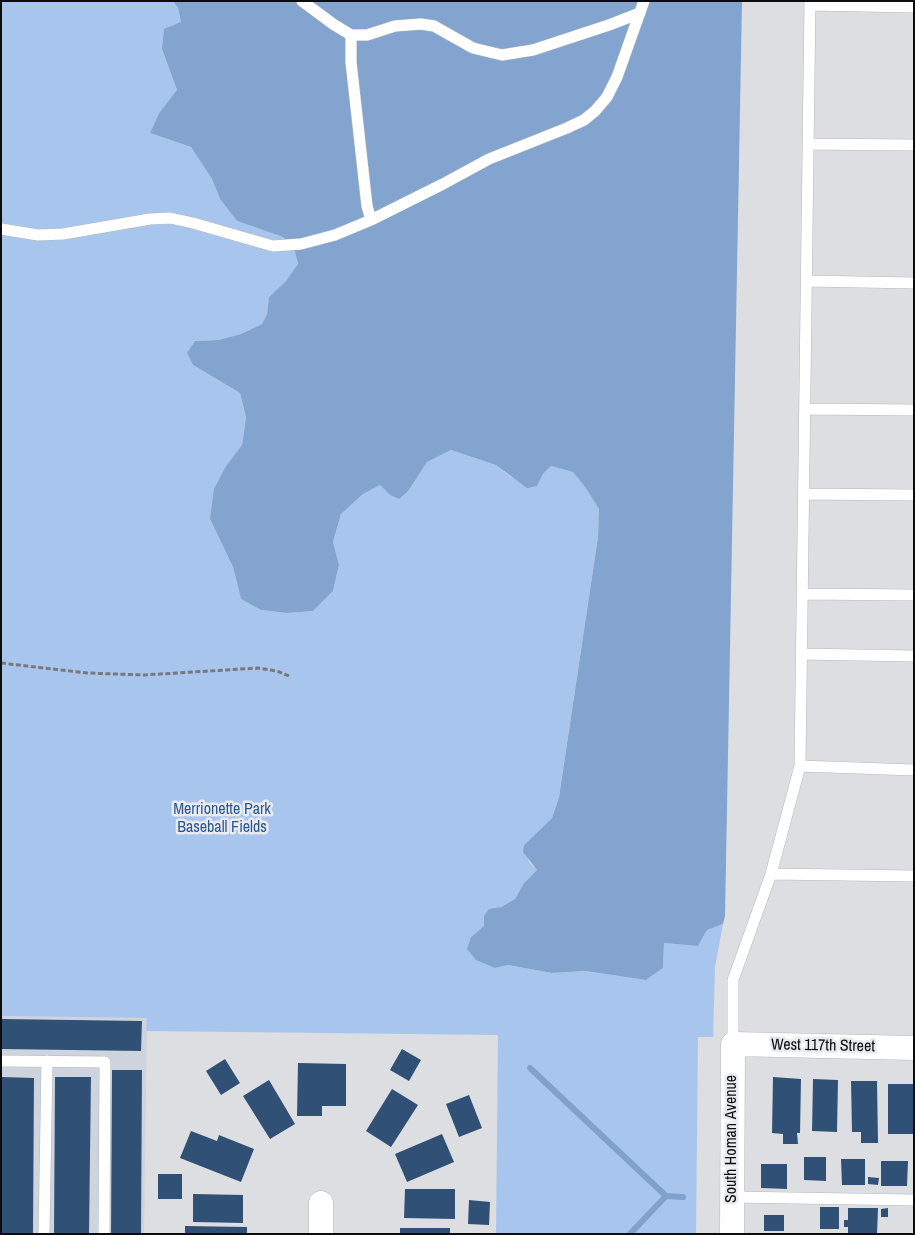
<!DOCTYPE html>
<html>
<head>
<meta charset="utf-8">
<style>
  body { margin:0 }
  #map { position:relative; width:915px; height:1235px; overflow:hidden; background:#dcdee1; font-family:"Archivo Narrow",sans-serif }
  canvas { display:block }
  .frame { position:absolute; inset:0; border:2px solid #0b0c0d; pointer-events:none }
</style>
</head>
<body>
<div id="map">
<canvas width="915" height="1235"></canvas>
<div class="frame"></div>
</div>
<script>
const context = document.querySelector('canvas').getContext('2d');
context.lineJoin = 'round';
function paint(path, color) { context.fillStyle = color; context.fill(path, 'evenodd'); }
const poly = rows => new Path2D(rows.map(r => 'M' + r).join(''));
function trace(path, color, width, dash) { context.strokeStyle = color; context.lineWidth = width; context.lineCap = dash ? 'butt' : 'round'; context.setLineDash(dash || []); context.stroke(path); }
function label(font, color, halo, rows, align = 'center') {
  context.font = font + ' "Archivo Narrow",sans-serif'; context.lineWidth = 5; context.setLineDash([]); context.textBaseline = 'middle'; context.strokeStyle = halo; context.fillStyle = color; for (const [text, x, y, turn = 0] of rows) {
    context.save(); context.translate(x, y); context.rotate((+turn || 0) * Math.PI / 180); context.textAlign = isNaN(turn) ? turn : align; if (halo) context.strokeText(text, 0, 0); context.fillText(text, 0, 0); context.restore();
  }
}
paint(poly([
  [1,1016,147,1018,144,1234,1,1234]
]), '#cdd4dd');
paint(poly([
  [1,1,173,1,178,8,181,22,162,49,177,90,159,113,150,133,191,147,212,179,220,199,237,221,283,237,294,248,298,264,286,281,269,297,267,314,262,324,241,334,218,340,195,341,188,353,193,365,240,393,246,419,242,445,226,466,210,519,233,567,241,599,261,610,287,613,313,611,333,591,339,565,333,542,341,514,363,494,380,485,390,495,417,476,427,462,451,450,496,465,511,477,537,486,543,474,551,466,573,472,585,487,599,509,598,537,559,796,552,818,524,845,529,862,537,870,524,883,515,899,484,916,484,926,471,937,495,968,508,965,552,973,585,971,646,980,663,968,664,943,698,946,707,930,723,924,715,967,713,1037,698,1037,696,1234,496,1234,498,1035,146,1031,147,1018,1,1016]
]), '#a8c6ed');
paint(poly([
  [173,1,742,1,725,916,723,924,707,930,698,946,664,943,663,968,646,980,585,971,552,973,508,965,495,968,476,960,467,949,471,937,484,926,484,916,489,909,501,907,515,899,524,883,537,870,523,852,524,845,552,818,559,797,598,537,599,509,585,487,573,472,551,466,543,474,537,486,527,488,496,465,451,450,427,462,408,491,399,499,390,495,380,485,363,494,341,514,333,542,339,565,333,591,313,611,287,613,261,610,241,599,233,567,210,519,214,489,226,466,242,445,246,418,240,393,193,365,187,353,195,341,218,340,241,334,262,324,267,314,269,297,286,281,298,264,294,248,283,237,237,221,220,199,212,179,191,147,150,133,159,113,177,90,162,49,164,29,181,22,178,8]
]), '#83a4cf');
trace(poly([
  [530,1068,666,1196],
  [630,1234,666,1196,683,1197]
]), '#80a1cc', 6);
paint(poly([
  [1,1019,142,1021,141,1051,1,1049],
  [402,1049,421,1060,409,1081,390,1070],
  [225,1059,240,1083,221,1095,206,1071],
  [298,1063,346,1064,346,1106,322,1106,322,1116,297,1116],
  [112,1070,142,1070,141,1234,111,1234],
  [2,1077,34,1078,33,1234,2,1234],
  [55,1077,91,1077,89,1234,54,1234],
  [773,1077,801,1079,800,1133,797,1133,798,1144,783,1144,783,1134,772,1133],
  [813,1079,838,1080,837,1132,812,1131],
  [269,1080,295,1124,270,1139,243,1096],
  [851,1081,877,1081,878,1143,861,1143,861,1132,852,1132],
  [888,1084,914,1084,914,1134,888,1134],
  [392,1089,418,1105,391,1147,366,1131],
  [469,1095,482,1128,459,1137,446,1104],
  [191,1131,217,1141,219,1135,254,1149,241,1182,180,1158],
  [442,1134,454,1162,407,1182,395,1154],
  [804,1157,826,1157,826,1181,804,1180],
  [841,1159,865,1159,865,1185,842,1185],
  [881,1161,908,1161,907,1186,881,1186],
  [761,1164,787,1164,787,1189,761,1188],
  [158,1174,182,1174,182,1199,158,1199],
  [868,1177,879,1178,878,1185,868,1184],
  [405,1189,455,1189,455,1219,404,1218],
  [193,1194,243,1195,243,1223,193,1222],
  [469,1200,490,1202,489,1225,468,1224],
  [820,1207,839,1207,839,1229,820,1229],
  [848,1208,878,1208,877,1234,848,1234,848,1227,844,1227,844,1220,848,1220],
  [888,1208,888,1217,881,1217,881,1209],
  [764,1215,784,1215,784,1231,764,1231],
  [185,1226,247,1227,247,1234,185,1234],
  [400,1228,450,1228,450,1234,400,1234]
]), '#315076');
const service = poly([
  [302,1,333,24,351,35,367,35,395,26,421,24,434,26,473,48,502,55,533,50,609,25,640,13],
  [810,5,914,7],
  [351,35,351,62,367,206,371,220],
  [809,144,914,145],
  [1,229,38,235,63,234,150,219,170,218,193,223,273,246,301,244,335,235,371,220,443,184,489,159,567,128,584,120,595,111,607,97,617,77,644,1],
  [807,281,914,283],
  [805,409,914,410],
  [804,494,914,495],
  [802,594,914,595],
  [801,654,914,656],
  [800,766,914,770],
  [771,874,914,876],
  [733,1044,733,980,771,874,800,766,810,1],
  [1,1061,105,1062,104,1234],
  [732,1197,914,1200],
  [44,1234,47,1061]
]);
const minor = poly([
  [321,1203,321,1234],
  [732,1234,733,1044,914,1048]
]);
trace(service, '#b5b7b9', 12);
trace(minor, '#b5b7b9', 25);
trace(poly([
  [1,663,87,673,144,675,258,668,277,671,289,676]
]), '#77797b', 3, [5, 2.5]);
trace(service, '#fff', 11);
trace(minor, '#fff', 24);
label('16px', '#2b5890', '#e9ebee', [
  ["Merrionette Park",222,810],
  ["Baseball Fields",222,828]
]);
label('16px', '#0b0c0d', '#e9ebee', [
  ["West 117th Street",823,1046,1],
  ["South Homan Avenue",732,1139,-90]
]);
</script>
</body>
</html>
